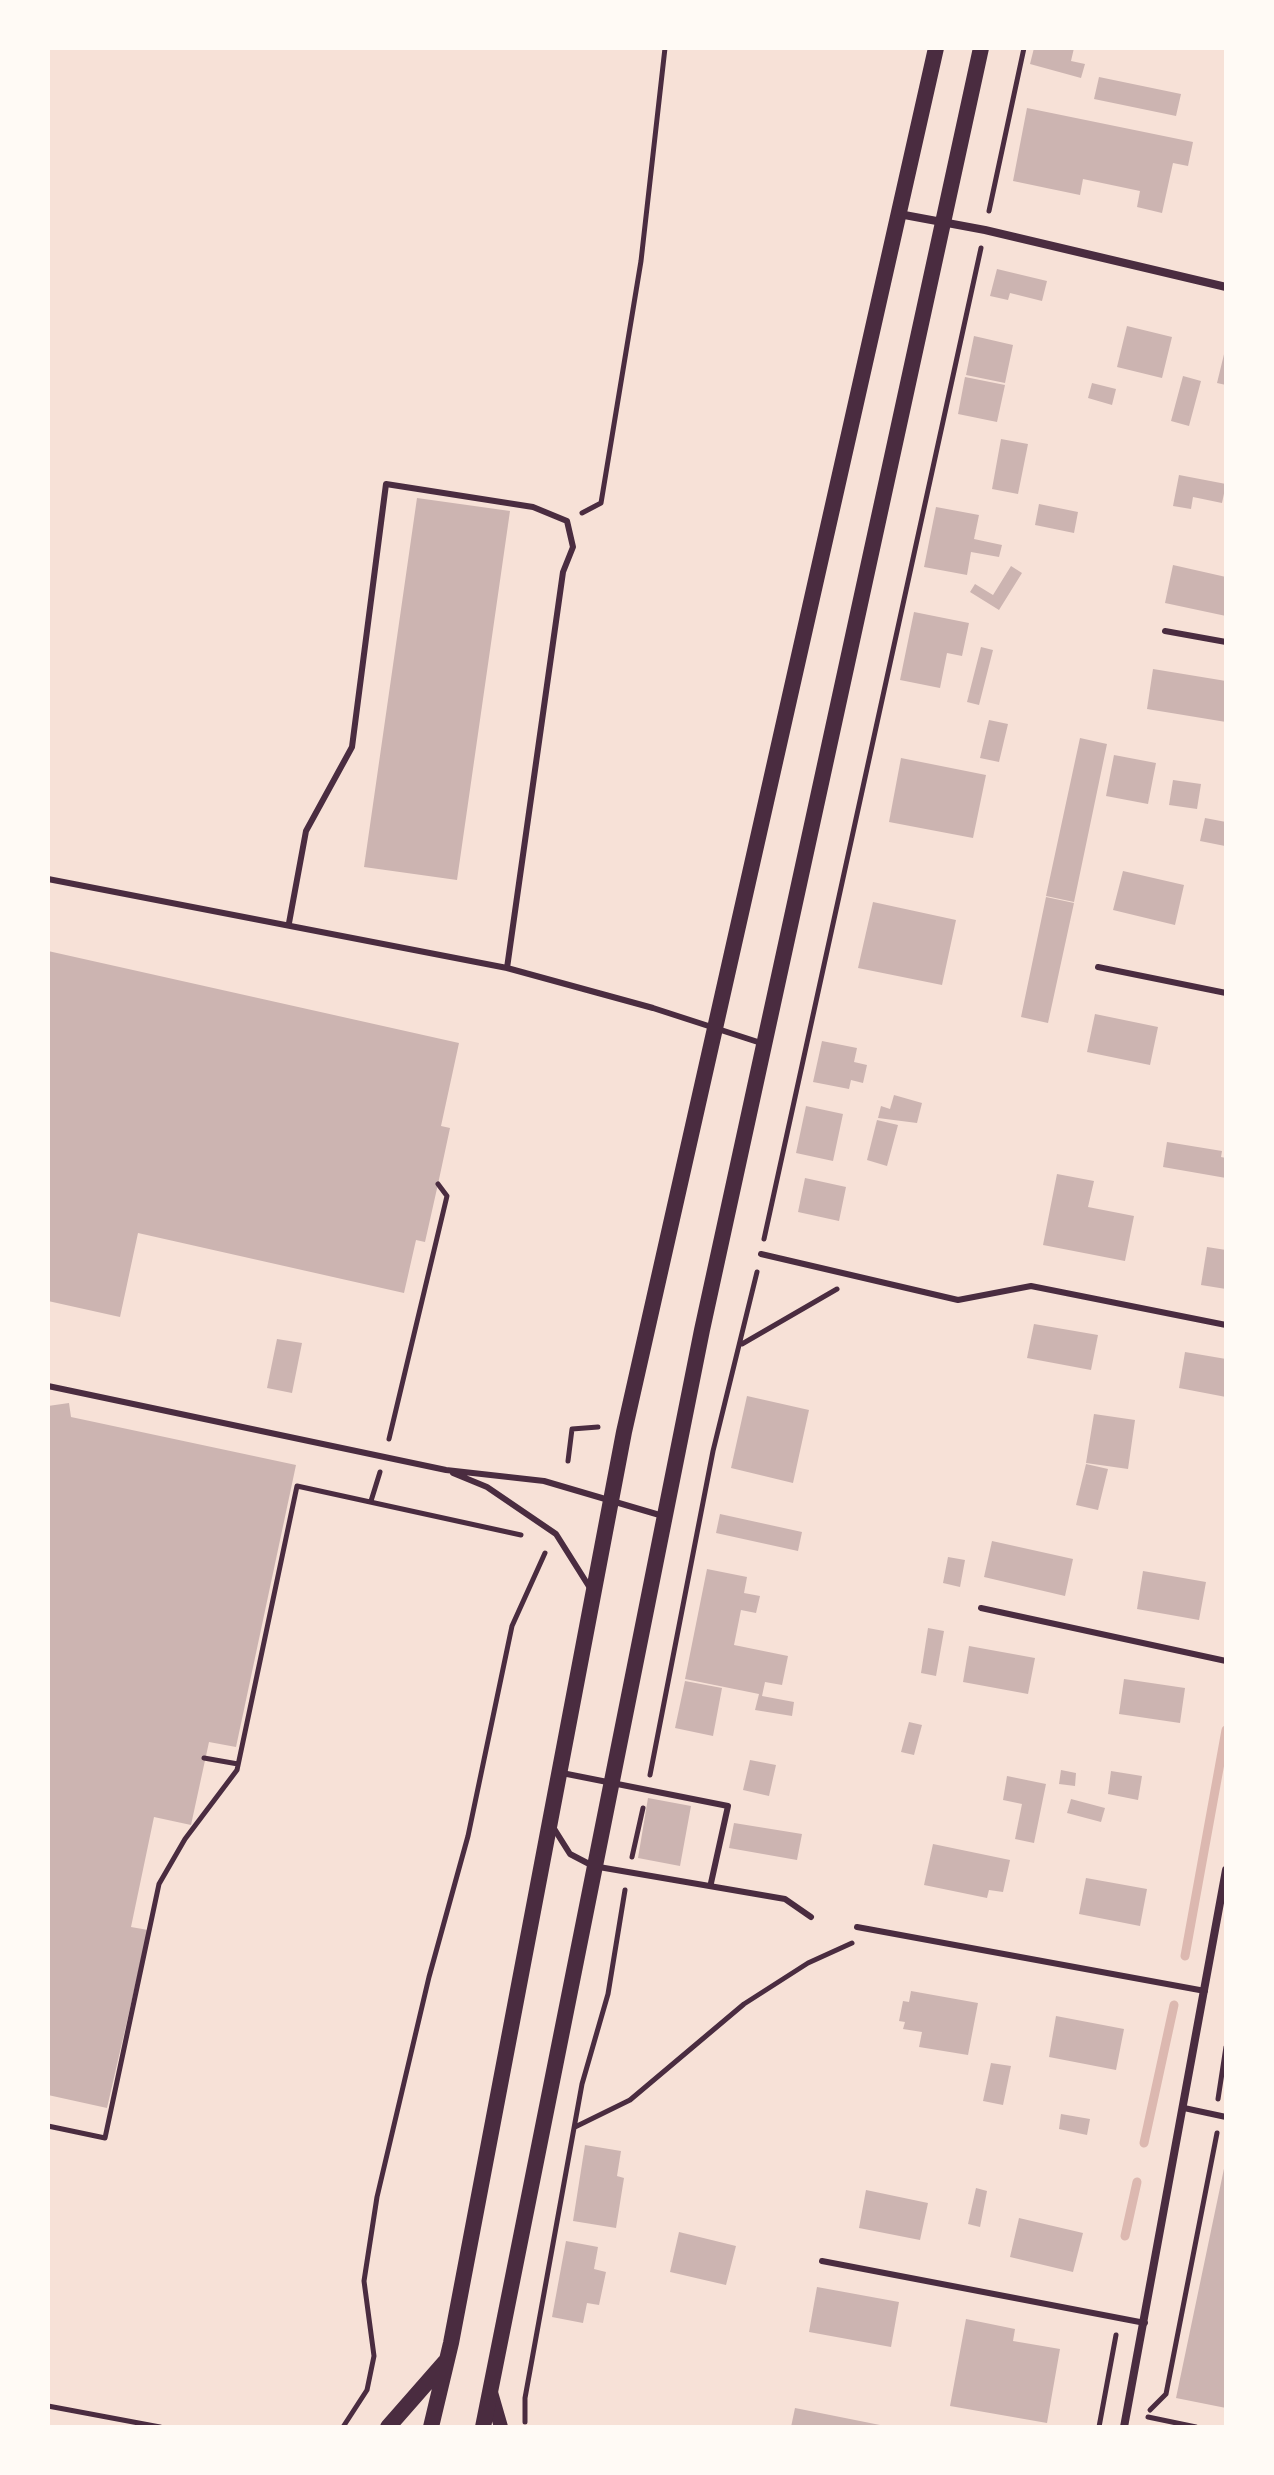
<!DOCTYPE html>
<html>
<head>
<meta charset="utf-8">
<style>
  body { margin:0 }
  #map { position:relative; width:1274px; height:2475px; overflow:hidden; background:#f7e1d7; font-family:"IBM Plex Serif",serif }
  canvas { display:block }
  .frame { position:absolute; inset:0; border:50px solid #fffaf5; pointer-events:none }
</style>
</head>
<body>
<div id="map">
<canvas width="1274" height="2475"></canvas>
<div class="frame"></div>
</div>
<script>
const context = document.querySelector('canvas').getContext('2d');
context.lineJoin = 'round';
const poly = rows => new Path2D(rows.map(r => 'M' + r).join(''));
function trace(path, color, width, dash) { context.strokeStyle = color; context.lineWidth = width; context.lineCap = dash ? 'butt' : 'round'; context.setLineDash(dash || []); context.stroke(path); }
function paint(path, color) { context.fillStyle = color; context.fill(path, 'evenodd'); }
trace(poly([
  [1185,1956,1226,1730],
  [1144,2143,1174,2005],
  [1125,2236,1137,2182]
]), '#dcb8b0', 9);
paint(poly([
  [1034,48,1074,48,1071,61,1085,64,1081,78,1030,64],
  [1099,77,1181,94,1176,116,1094,99],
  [1027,108,1193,142,1188,166,1173,163,1162,213,1137,207,1140,191,1083,179,1080,195,1013,181],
  [997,269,1047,281,1042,301,1010,293,1008,300,990,296],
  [1127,326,1172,337,1162,378,1117,367],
  [974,336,1013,345,1005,383,966,375],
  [1226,346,1226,385,1217,383],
  [1183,376,1201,381,1189,426,1171,421],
  [965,377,1005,385,997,422,958,414],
  [1092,383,1116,389,1112,405,1088,398],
  [1001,439,1028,444,1018,494,992,489],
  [1179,475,1226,484,1222,503,1193,497,1191,509,1173,506],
  [417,498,510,511,457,880,364,867],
  [1039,504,1078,512,1074,533,1035,525],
  [936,507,979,515,974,539,1002,545,999,557,971,552,967,575,924,567],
  [1173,565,1226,577,1226,616,1165,603],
  [1011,566,1022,573,999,610,970,592,975,584,993,595],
  [914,612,969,623,962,656,947,653,940,688,900,680],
  [981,647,993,650,979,705,967,702],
  [1153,669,1226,681,1226,722,1147,709],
  [989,720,1008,724,999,762,980,758],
  [1080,738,1107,744,1074,902,1046,896],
  [1114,755,1156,763,1148,804,1106,796],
  [901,758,986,775,973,838,889,822],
  [1173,780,1201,784,1197,809,1169,805],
  [1205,818,1226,822,1225,846,1200,841],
  [1123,871,1184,885,1175,925,1113,910],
  [1046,897,1074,903,1048,1023,1021,1017],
  [873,902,956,920,942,985,858,968],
  [48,951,459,1043,441,1126,450,1128,438,1184,425,1242,416,1240,404,1293,138,1233,120,1317,48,1301],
  [1095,1014,1158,1027,1150,1065,1087,1052],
  [822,1041,857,1048,854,1062,867,1065,863,1083,851,1080,849,1089,813,1082],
  [894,1095,922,1103,917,1123,878,1118,881,1106,890,1109],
  [806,1106,843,1114,833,1161,796,1153],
  [877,1120,898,1125,887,1166,867,1160],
  [1167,1142,1222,1151,1221,1157,1226,1158,1226,1178,1163,1167],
  [1057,1174,1094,1181,1088,1207,1134,1216,1125,1261,1043,1245],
  [805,1178,846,1187,839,1221,798,1212],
  [1207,1247,1226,1250,1226,1289,1201,1285],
  [1034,1324,1098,1335,1091,1370,1027,1358],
  [277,1339,302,1343,292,1393,267,1388],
  [1185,1352,1226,1359,1226,1397,1179,1388],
  [747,1396,809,1410,793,1483,731,1468],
  [69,1403,71,1417,296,1465,236,1747,209,1742,191,1825,154,1817,131,1927,148,1930,107,2108,48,2095,48,1406],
  [1094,1414,1135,1420,1128,1469,1086,1463],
  [1086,1464,1108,1469,1098,1510,1076,1505],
  [720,1514,802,1532,798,1551,716,1533],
  [992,1541,1073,1559,1065,1596,984,1577],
  [948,1557,965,1560,960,1587,943,1583],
  [707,1569,747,1577,744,1593,760,1596,756,1613,741,1610,734,1645,788,1656,782,1685,765,1682,762,1696,794,1702,792,1716,755,1710,759,1694,685,1679],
  [1143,1571,1206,1582,1199,1620,1137,1609],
  [928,1628,944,1631,936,1676,921,1673],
  [969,1646,1035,1658,1028,1694,963,1682],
  [1124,1679,1185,1688,1180,1723,1119,1714],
  [685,1681,722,1688,713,1736,675,1728],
  [909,1722,922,1725,914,1755,901,1752],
  [750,1760,776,1765,769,1796,743,1790],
  [1061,1770,1076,1773,1075,1786,1059,1784],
  [1111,1771,1142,1776,1138,1800,1108,1794],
  [1007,1776,1046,1784,1034,1843,1015,1839,1022,1804,1003,1800],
  [648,1798,691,1806,680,1866,638,1858],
  [1071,1799,1105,1808,1101,1822,1067,1813],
  [734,1823,802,1834,797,1860,729,1848],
  [933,1844,1010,1860,1003,1892,989,1890,987,1898,924,1885],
  [1086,1878,1147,1889,1140,1926,1079,1914],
  [911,1991,978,2003,968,2055,919,2047,922,2032,903,2029,905,2022,899,2021,903,2001,909,2002],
  [1056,2016,1124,2029,1116,2070,1049,2057],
  [991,2063,1011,2066,1003,2105,983,2101],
  [1061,2114,1090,2119,1087,2135,1059,2129],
  [585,2145,621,2151,617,2176,624,2178,616,2228,573,2221],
  [1226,2159,1226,2408,1176,2398],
  [976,2188,987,2191,980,2227,968,2224],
  [866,2190,928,2203,920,2240,859,2228],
  [1019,2218,1083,2233,1073,2272,1010,2257],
  [679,2232,736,2246,726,2285,670,2272],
  [566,2241,598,2247,594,2269,606,2272,599,2305,587,2303,583,2323,552,2317],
  [817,2287,899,2302,891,2347,809,2332],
  [966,2319,1015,2329,1013,2341,1060,2349,1047,2423,950,2406],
  [795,2408,885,2426,885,2427,791,2427]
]), '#ccb4b1');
trace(poly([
  [989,211,1024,48],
  [582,513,601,503,641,261,665,48],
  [764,1239,981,248],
  [742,1344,837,1289],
  [389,1439,447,1196,438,1184],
  [568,1461,572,1429,598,1427],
  [371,1501,380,1472],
  [204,1758,238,1764],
  [650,1775,713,1451,757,1272],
  [632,1857,643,1808],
  [1218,2099,1226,2047],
  [48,2126,105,2138,159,1884,185,1839,237,1770,297,1486,521,1535],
  [575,2127,630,2100,744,2004,808,1963,852,1943],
  [48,2406,160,2427],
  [1150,2410,1166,2394,1217,2133],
  [1148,2417,1196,2427],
  [525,2422,525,2398,582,2084,608,1994,625,1890],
  [343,2427,367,2390,374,2356,364,2281,377,2197,429,1977,468,1836,512,1626,545,1553],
  [1099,2427,1116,2335]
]), '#4a2c40', 5);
trace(poly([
  [1165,631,1226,642],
  [48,879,507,968,653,1008,761,1043],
  [289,923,306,831,352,747,386,484,533,507,567,521,573,547,563,572,507,968],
  [1098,967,1226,993],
  [761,1254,958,1300,1031,1286,1226,1325],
  [48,1386,446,1470,544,1481,663,1516],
  [453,1473,487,1487,556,1534,590,1588],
  [981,1608,1226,1661],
  [562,1773,728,1806,711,1883],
  [553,1827,570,1854,593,1866,785,1899,811,1917],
  [857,1927,1205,1991],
  [1184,2108,1226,2117],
  [822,2261,1145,2323]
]), '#4a2c40', 6);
trace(poly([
  [899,214,985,230,1226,287],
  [1124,2427,1226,1870]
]), '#4a2c40', 8);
trace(poly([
  [490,2389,501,2427]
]), '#4a2c40', 14);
trace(poly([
  [388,2427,445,2362],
  [431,2427,451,2343,624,1432,936,48],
  [483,2427,702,1330,981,48]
]), '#4a2c40', 16);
</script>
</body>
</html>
